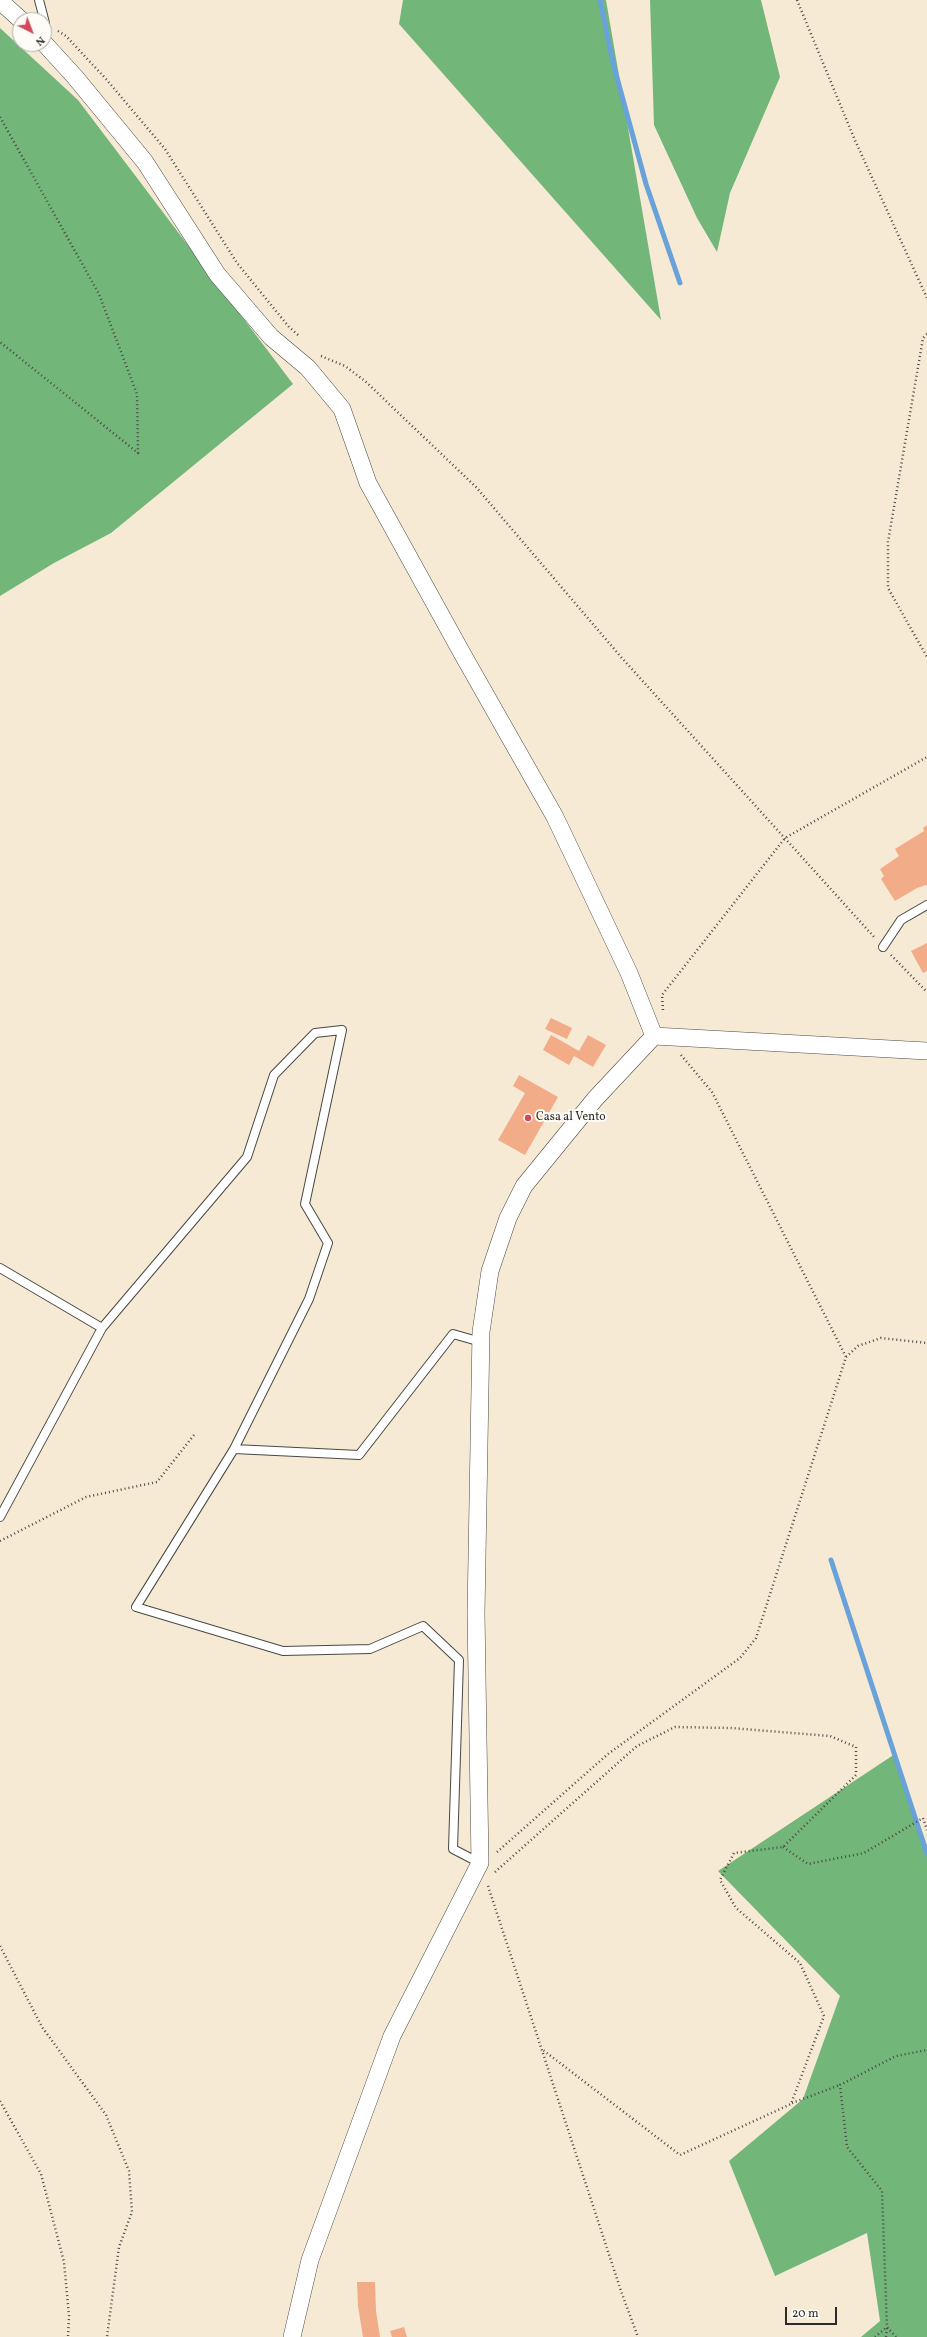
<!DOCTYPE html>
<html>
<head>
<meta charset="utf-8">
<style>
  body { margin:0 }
  #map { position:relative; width:927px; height:2337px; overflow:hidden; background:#f6ead5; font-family:Vollkorn,serif }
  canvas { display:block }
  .north { position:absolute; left:12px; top:12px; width:40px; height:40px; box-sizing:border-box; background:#fdfcf7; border:1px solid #a9a8a5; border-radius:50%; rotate:138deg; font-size:11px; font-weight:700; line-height:16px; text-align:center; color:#2b2b2b }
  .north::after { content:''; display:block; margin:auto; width:14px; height:18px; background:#d1495b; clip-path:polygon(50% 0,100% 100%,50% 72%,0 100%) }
  .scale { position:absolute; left:785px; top:2307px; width:52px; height:18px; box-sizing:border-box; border:2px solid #2b2b2b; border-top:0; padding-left:5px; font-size:12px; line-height:14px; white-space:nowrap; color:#2b2b2b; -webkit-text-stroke:3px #fdfcf7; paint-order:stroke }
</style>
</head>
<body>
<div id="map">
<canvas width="927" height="2337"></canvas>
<div class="north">N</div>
<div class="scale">20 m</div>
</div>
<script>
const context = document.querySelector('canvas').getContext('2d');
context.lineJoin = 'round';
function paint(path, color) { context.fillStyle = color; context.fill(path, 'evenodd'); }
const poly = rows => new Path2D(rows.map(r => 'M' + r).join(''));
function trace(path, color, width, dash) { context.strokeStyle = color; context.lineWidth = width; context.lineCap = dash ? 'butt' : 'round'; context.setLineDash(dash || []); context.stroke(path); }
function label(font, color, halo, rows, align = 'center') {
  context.font = font + ' Vollkorn,serif'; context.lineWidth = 4; context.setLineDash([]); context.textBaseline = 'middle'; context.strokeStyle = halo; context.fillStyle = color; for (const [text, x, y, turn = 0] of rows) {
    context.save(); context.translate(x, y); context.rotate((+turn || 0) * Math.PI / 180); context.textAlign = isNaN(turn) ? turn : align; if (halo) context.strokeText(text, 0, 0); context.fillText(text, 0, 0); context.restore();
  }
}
paint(poly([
  [403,0,606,0,661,320,399,24],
  [650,0,761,0,780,77,730,193,717,252,697,218,654,125],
  [0,28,78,100,293,384,111,533,54,563,0,596],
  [895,1754,927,1846,927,2337,861,2337,880,2321,867,2233,775,2276,729,2161,803,2099,840,1996,718,1871]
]), '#73b67a');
trace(poly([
  [600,0,613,63,646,184,680,283],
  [831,1560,927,1854]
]), '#69a2d8', 5);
paint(poly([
  [927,825,927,886,926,885,917,888,895,901,881,879,884,876,880,869,899,856,895,849,924,831,923,828],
  [927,943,927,971,923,973,911,951],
  [551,1018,572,1028,567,1039,545,1029],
  [551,1035,579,1051,588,1035,606,1045,593,1067,574,1056,569,1065,543,1050],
  [519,1075,558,1097,525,1155,498,1140,525,1093,513,1086],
  [357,2282,375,2282,376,2311,380,2337,363,2337,358,2306],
  [404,2327,407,2337,392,2337,390,2331]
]), '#f2ac88');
const lane = poly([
  [39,0,45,23],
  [883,947,901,920,927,905],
  [0,1268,102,1328],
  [0,1517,102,1328,247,1157,274,1075,315,1033,342,1030,305,1204,328,1243,309,1299,234,1449],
  [480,1863,453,1849,459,1660,423,1626,370,1649,283,1651,136,1607,234,1449,359,1455,453,1334,481,1342]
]);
const street = poly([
  [0,1,21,20],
  [44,43,75,77,145,162,217,274,271,337,308,368,342,409,368,483,463,655,555,817,629,973,654,1036],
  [292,2337,310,2260,392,2036,480,1863,476,1613,481,1332,490,1271,508,1218,524,1186,595,1099,654,1036,927,1051]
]);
trace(lane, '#494844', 10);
trace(street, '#494844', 18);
trace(poly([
  [797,0,854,138,927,298],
  [58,31,66,36,106,79,165,149,237,263,289,327,298,335],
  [0,117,99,294,137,394,138,453,0,342],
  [927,334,923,338,888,542,888,588,927,657],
  [321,356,345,366,365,381,476,487,621,657,875,938],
  [891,955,927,992],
  [663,1010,662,995,785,838,927,757],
  [681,1055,712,1092,846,1357],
  [0,1541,86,1497,157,1482,194,1435],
  [783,1847,808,1864,864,1853,923,1818,927,1830],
  [497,1852,608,1754,740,1658,756,1638,846,1357,858,1346,881,1338,927,1343],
  [495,1872,637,1746,675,1727,731,1728,830,1736,856,1747,856,1775,783,1847,734,1853,720,1880,736,1908,800,1963,824,2016,791,2104,680,2155,543,2050],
  [488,1886,621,2291,638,2337],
  [0,1946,42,2027,106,2115,129,2171,132,2212,119,2247,107,2337],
  [0,2101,41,2174,64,2262,69,2316,68,2337],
  [792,2103,840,2085],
  [875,2337,887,2327],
  [886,2337,887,2328],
  [896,2337,887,2327,882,2191,847,2147,840,2085,896,2056,927,2050]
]), '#494844', 2.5, [1, 3]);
trace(lane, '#fff', 8);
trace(street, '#fff', 17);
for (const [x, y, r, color] of [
  [528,1118,4,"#d1495b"]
]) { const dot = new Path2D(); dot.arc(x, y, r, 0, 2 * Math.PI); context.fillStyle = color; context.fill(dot); trace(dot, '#fdfcf7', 1.5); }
label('12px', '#2b2b2b', '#fdfcf7', [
  ["Casa al Vento",536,1118]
], 'left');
</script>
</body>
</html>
